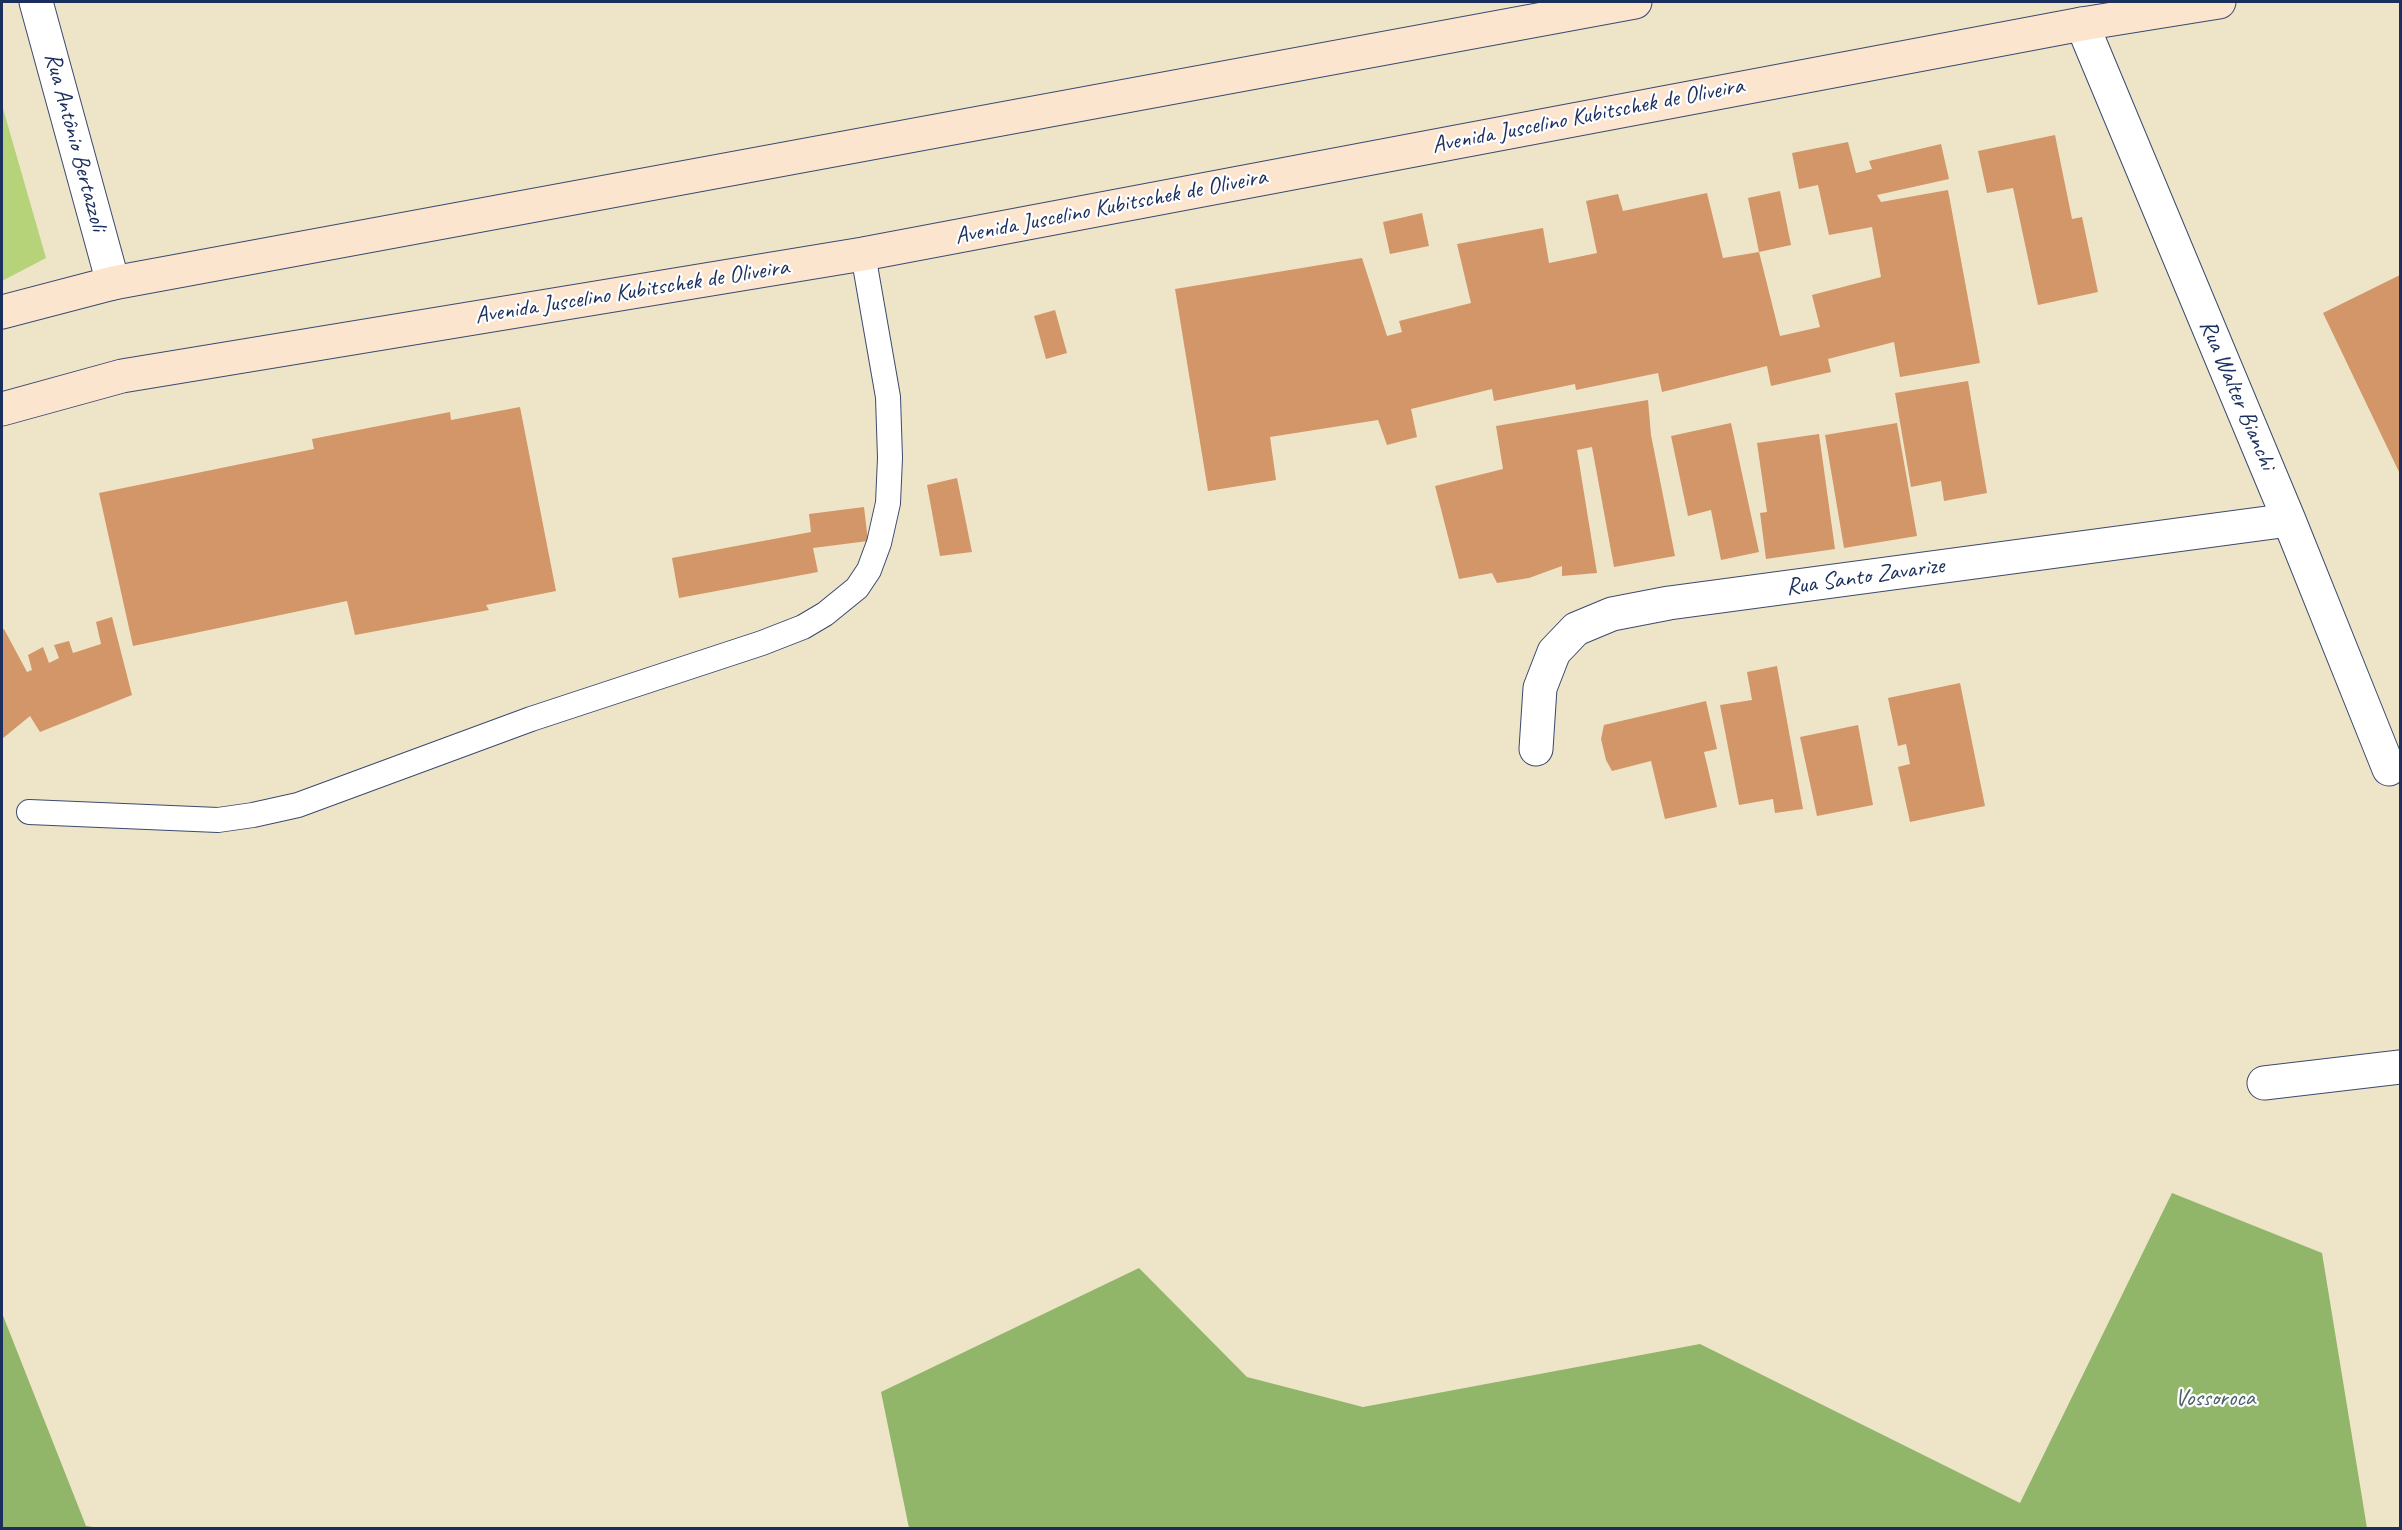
<!DOCTYPE html>
<html>
<head>
<meta charset="utf-8">
<style>
  body { margin:0 }
  #map { position:relative; width:2402px; height:1530px; overflow:hidden; background:#eee5c9; font-family:Caveat,sans-serif }
  canvas { display:block }
  .frame { position:absolute; inset:0; border:3px solid #1b2f5e; pointer-events:none }
</style>
</head>
<body>
<div id="map">
<canvas width="2402" height="1530"></canvas>
<div class="frame"></div>
</div>
<script>
const context = document.querySelector('canvas').getContext('2d');
context.lineJoin = 'round';
function paint(path, color) { context.fillStyle = color; context.fill(path, 'evenodd'); }
const poly = rows => new Path2D(rows.map(r => 'M' + r).join(''));
function trace(path, color, width, dash) { context.strokeStyle = color; context.lineWidth = width; context.lineCap = dash ? 'butt' : 'round'; context.setLineDash(dash || []); context.stroke(path); }
function label(font, color, halo, rows, align = 'center') {
  context.font = font + ' Caveat,sans-serif'; context.lineWidth = 4.5; context.setLineDash([]); context.textBaseline = 'middle'; context.strokeStyle = halo; context.fillStyle = color; for (const [text, x, y, turn = 0] of rows) {
    context.save(); context.translate(x, y); context.rotate((+turn || 0) * Math.PI / 180); context.textAlign = isNaN(turn) ? turn : align; if (halo) context.strokeText(text, 0, 0); context.fillText(text, 0, 0); context.restore();
  }
}
paint(poly([
  [2,105,46,258,2,281]
]), '#b7d379');
paint(poly([
  [2172,1193,2322,1253,2367,1528,909,1528,881,1392,1139,1268,1247,1377,1363,1407,1700,1344,2020,1503],
  [2,1313,86,1526,100,1528,2,1528]
]), '#91b569');
paint(poly([
  [2055,135,2072,219,2082,217,2098,292,2038,305,2013,188,1987,193,1978,151],
  [1848,142,1856,173,1872,169,1869,161,1941,144,1949,179,1877,195,1881,202,1948,190,1980,363,1900,377,1894,342,1828,359,1831,372,1771,386,1767,366,1662,392,1658,373,1576,390,1575,384,1494,401,1492,389,1411,409,1417,437,1387,445,1378,420,1270,437,1276,480,1208,491,1175,289,1362,258,1387,336,1402,332,1399,321,1471,303,1457,244,1543,228,1549,263,1597,253,1586,201,1618,194,1623,211,1707,193,1723,258,1759,252,1780,336,1820,327,1812,295,1881,277,1872,227,1829,235,1818,185,1799,189,1792,153],
  [1780,191,1791,245,1759,252,1748,198],
  [1422,213,1429,246,1390,254,1383,222],
  [2400,275,2400,474,2323,313],
  [1055,310,1067,353,1046,359,1034,316],
  [1968,381,1987,493,1944,501,1941,481,1911,487,1895,393],
  [1648,400,1651,435,1675,556,1614,567,1592,447,1577,450,1597,573,1562,576,1562,566,1529,578,1497,583,1492,573,1459,579,1435,486,1503,469,1496,426],
  [520,407,556,591,486,605,489,610,355,635,347,601,133,646,99,493,314,449,312,439,450,412,451,420],
  [1731,423,1759,552,1721,560,1711,510,1688,516,1671,436],
  [1897,423,1917,536,1844,548,1825,435],
  [1819,434,1835,549,1766,559,1760,513,1767,512,1757,443],
  [957,478,972,552,940,556,927,485],
  [864,507,868,541,813,548,818,572,679,598,672,558,811,532,809,514],
  [112,617,132,695,40,732,30,716,2,739,2,630,4,629,27,672,32,670,28,655,43,647,49,663,59,658,54,645,69,641,73,653,101,644,96,622],
  [1777,666,1803,809,1775,813,1773,799,1739,805,1720,705,1752,700,1747,672],
  [1960,683,1985,806,1910,822,1898,767,1910,764,1906,744,1898,746,1888,698],
  [1706,701,1717,749,1704,752,1717,807,1665,819,1651,761,1612,771,1606,760,1601,739,1604,725],
  [1858,725,1873,805,1817,816,1800,737]
]), '#d29668');
const service = poly([
  [29,812,218,820,253,815,298,805,531,719,762,643,803,627,825,614,857,588,869,570,879,543,888,503,890,458,888,397,863,254]
]);
const minor = poly([
  [36,2,113,283],
  [2082,24,2289,520,2389,769],
  [1536,749,1540,688,1554,652,1576,629,1612,614,1669,603,2289,520],
  [2264,1083,2400,1067]
]);
const secondary = poly([
  [2,312,113,283,1635,2],
  [2,409,122,376,863,254,2082,24,2219,2]
]);
trace(service, '#3b4a6e', 26);
trace(minor, '#3b4a6e', 35);
trace(secondary, '#3b4a6e', 35);
trace(service, '#fff', 24);
trace(minor, '#fff', 33);
trace(secondary, '#fbe5cf', 33);
label('24px', '#1b2f5e', '#fff', [
  ["Avenida Juscelino Kubitschek de Oliveira",1588,116,-11],
  ["Rua Antônio Bertazzoli",75,142,75],
  ["Avenida Juscelino Kubitschek de Oliveira",1111,207,-11],
  ["Avenida Juscelino Kubitschek de Oliveira",632,292,-9],
  ["Rua Walter Bianchi",2237,395,67],
  ["Rua Santo Zavarize",1865,577,-8]
]);
label('24px', '#4a6066', '#fff', [
  ["Vossoroca",2215,1399]
]);
</script>
</body>
</html>
